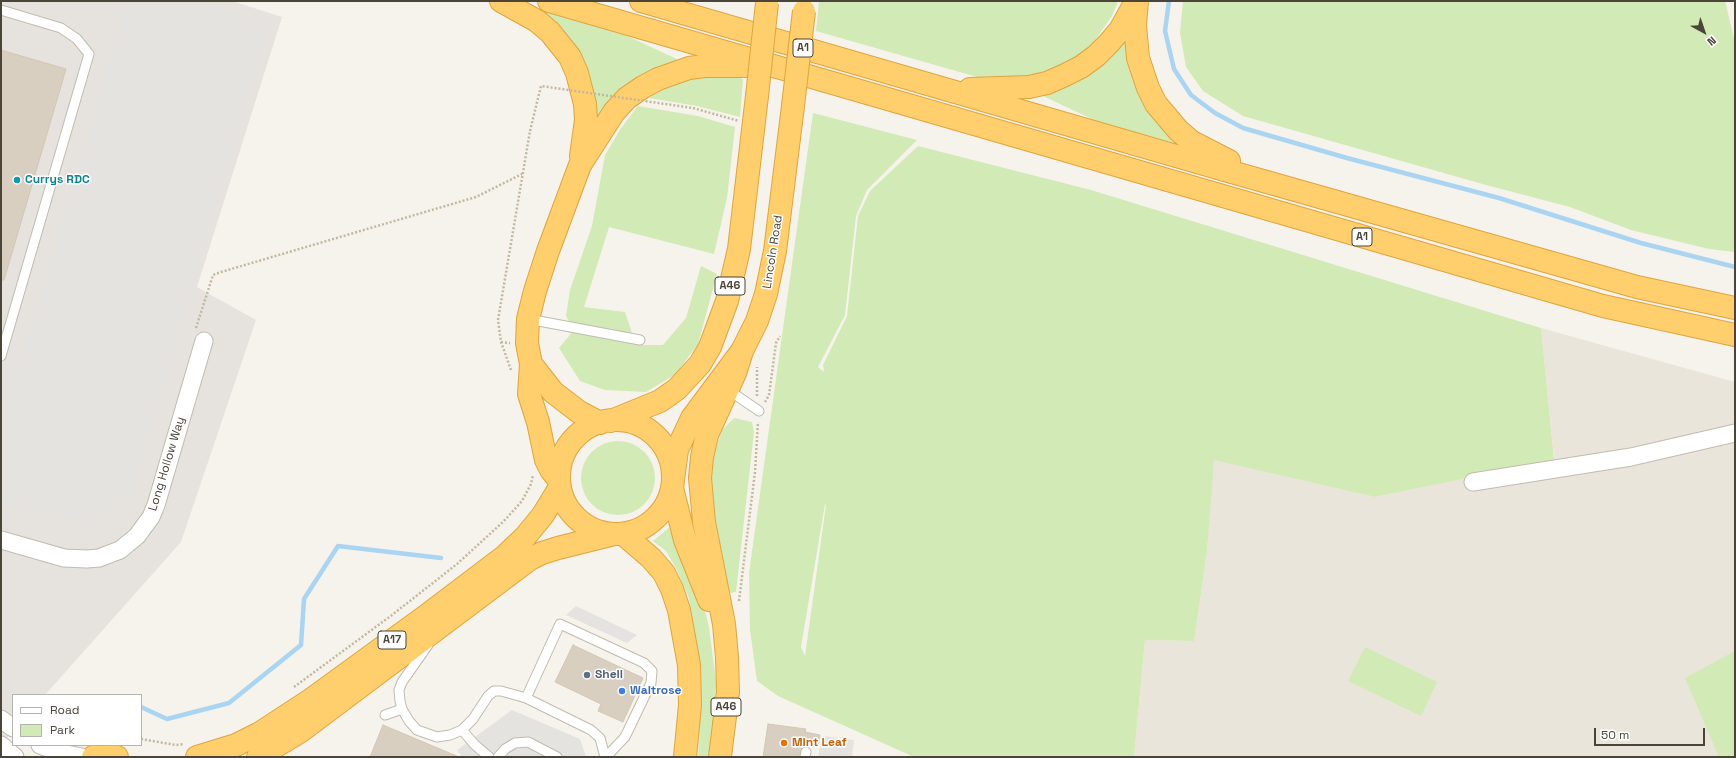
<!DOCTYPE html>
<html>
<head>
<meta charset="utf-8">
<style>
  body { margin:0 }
  #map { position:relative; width:1736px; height:758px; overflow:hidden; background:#f6f3ec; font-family:"Space Grotesk",sans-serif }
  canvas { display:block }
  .frame { position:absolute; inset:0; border:2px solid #4b4439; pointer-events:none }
  .legend { position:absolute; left:12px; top:694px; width:130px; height:52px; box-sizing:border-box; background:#fff; border:1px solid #b7b4b0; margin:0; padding:5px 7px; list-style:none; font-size:12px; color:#4b4439 }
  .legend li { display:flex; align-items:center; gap:8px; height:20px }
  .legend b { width:20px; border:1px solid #b7b4b0 }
  .north { position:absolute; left:1684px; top:12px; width:40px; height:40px; -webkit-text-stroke:3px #fff; paint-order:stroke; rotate:140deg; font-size:11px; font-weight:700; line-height:16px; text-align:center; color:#4b4439 }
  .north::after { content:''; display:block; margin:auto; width:14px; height:18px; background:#4b4439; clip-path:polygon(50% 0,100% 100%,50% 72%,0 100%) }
  .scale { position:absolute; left:1594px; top:728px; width:111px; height:18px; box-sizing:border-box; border:2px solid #4b4439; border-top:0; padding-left:5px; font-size:12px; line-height:14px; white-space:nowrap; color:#4b4439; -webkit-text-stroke:3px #fff; paint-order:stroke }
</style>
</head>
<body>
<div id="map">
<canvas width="1736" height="758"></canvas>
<div class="frame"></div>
<ul class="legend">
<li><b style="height:5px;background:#fff"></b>Road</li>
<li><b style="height:11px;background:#d2eab5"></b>Park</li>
</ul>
<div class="north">N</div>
<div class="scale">50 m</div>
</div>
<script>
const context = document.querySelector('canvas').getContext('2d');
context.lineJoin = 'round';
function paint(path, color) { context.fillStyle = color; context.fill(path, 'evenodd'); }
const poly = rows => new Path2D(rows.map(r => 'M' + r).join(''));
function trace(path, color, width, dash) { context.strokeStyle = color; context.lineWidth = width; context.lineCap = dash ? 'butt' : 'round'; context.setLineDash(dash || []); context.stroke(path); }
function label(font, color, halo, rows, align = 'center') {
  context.font = font + ' "Space Grotesk",sans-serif'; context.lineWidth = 3; context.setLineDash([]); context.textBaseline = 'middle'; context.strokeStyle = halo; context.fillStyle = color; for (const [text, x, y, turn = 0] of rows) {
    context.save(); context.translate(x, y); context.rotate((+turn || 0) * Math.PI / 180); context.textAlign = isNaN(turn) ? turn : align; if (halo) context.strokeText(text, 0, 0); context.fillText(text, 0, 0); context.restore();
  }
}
paint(poly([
  [1541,328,1735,382,1735,757,1134,757,1145,640,1194,641,1207,552,1213,459,1375,497,1554,459]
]), '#eae5da');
paint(poly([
  [1,1,232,1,282,17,197,287,256,320,181,542,45,695,13,695,13,731,1,745]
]), '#e6e2dd');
paint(poly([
  [819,1,1118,1,1112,16,1098,36,1087,51,1070,65,1028,79,1002,79,977,77,816,31],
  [1183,1,1725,1,1735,43,1735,252,1709,249,1631,230,1570,207,1486,185,1243,116,1203,91,1186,67,1180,33],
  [537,9,627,36,677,59,677,61,598,122],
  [1128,28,1181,145,1096,121,1041,95],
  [702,75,737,77,743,79,740,117,697,106,649,98,654,93,689,79],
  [638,106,698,116,735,127,727,198,714,254,609,227,584,307,625,312,636,345,663,345,686,318,701,266,717,274,698,344,676,374,646,392,605,390,580,381,559,348,574,330,566,316,570,290,592,226,605,155,621,128],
  [813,113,917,140,867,190,856,216,845,315,818,367,824,372,823,365,847,316,858,216,870,191,918,146,1091,190,1541,328,1554,460,1375,497,1214,460,1207,552,1194,641,1145,640,1134,757,914,757,778,696,757,681,750,630,749,573],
  [825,504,826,505,805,656,801,647],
  [734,418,752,422,754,432,736,592,725,594,707,469,723,429],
  '581 478a37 37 0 1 1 74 0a37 37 0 1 1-74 0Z',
  [671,526,702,599,709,627,716,682,715,713,709,757,698,757,701,703,700,668,689,598,676,568,666,551,653,541],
  [1365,647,1437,682,1421,716,1348,681],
  [1735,651,1735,757,1719,757,1685,678]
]), '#d2eab5');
paint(poly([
  [126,1,193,1,268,24,131,496,120,494,114,507,105,514,91,514,90,524,1,502,1,422],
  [576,606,637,635,627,643,566,615],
  [512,710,580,739,586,757,462,757,457,750],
  [822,736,854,740,852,757,818,757]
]), '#e5e3e0');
trace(poly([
  [1169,1,1165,31,1174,69,1191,95,1215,113,1243,128,1347,158,1499,198,1641,243,1735,267],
  [141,707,167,719,229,703,301,645,304,599,338,546,441,558]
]), '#a9d4f2', 4.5);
const building = poly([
  [1,50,66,69,4,280,1,280,1,50],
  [573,645,643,678,623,722,598,711,601,704,555,682,573,645],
  [768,724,806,729,805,732,820,735,818,747,804,744,799,757,763,757,768,724],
  [383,725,459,757,370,757,383,725]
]);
paint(building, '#d8cfc1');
trace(building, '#d3c7b4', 1);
const lane = poly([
  [1,10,61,28,77,39,89,54,1,356],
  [528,319,640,340],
  [727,389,759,411],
  [428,645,402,682,399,690,400,701,402,709,409,721,417,730,437,737,450,735,462,730,473,719,488,696,494,691,501,691,526,698,560,624,644,663,652,671,651,683,625,737,606,757],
  [526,698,591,730,600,738,605,757],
  [385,715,402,709],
  [462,730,475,745,489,757],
  [498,757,505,749,515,743,528,742,557,757],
  [805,757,806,752]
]);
const street = poly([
  [1473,482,1631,457,1735,433],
  [1,540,64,558,87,559,99,558,120,550,137,536,151,517,156,505,204,341],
  [1,719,13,728],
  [1,745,15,757],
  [40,745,61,753,82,757]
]);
const highway = poly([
  [501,1,537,21,550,32,570,57,577,73,585,104,586,120,581,156],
  [549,1,1603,306,1735,335],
  [641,1,1228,171,1637,287,1735,308],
  [1137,1,1135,25,1138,58,1148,88,1156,104,1178,130,1192,142,1229,161],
  [970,89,1029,87,1047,83,1063,76,1081,67,1096,56,1109,43,1120,30,1134,5],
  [531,364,553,392,579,412,600,423],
  '559 477a57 57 0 1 1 114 0a57 57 0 1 1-114 0Z',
  [611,421,660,401,677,389,700,364,710,347,727,301,739,249,757,96],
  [559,480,551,470,546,460,538,422,529,394,531,364,527,343,528,319,535,291,548,251,580,165,614,112,627,98,643,87,658,79,689,68,705,66,748,66],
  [673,480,677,450,692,418,742,351,757,321,766,294,775,251,793,106],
  [672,488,685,540,709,600],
  [623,534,651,558,664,573,672,589,679,610,689,665,690,705,685,757],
  [93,757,109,756,117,757],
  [197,757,236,745,260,733,312,699,426,616,505,556,525,537,543,515,560,487],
  [258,757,301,731,530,559,542,553,558,548,614,534],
  [720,757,728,692,727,657,724,624,704,522,700,478,702,457,707,435,735,373,742,351]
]);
trace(lane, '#c2bbae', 11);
trace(street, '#c2bbae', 19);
trace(highway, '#e0a43c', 24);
trace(poly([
  [196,328,213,275,221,272,476,197,522,174],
  [501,342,510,343],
  [511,370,501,342,498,320,530,131],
  [757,396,757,367],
  [765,402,769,395,776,343,780,336],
  [739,601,755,472,758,422],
  [294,687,392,615,457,564,504,521,522,501,531,484,533,475],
  [141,739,176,745,184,744]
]), '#c4b79f', 2.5, [2, 2]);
trace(lane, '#fff', 9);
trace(street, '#fff', 17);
trace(highway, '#ffcf6e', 22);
const highwayBridge = poly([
  [757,96,767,3],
  [793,106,804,11]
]);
trace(highwayBridge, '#e0a43c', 24, []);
trace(poly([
  [530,131,541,86,693,108,739,121]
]), '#c4b79f', 2.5, [2, 2]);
trace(highwayBridge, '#ffcf6e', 22);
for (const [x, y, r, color] of [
  [17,180,4,"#0f9aa8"],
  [587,675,4,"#5c6f8a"],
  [622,691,4,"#3f7fe0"],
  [784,743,4,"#e8710a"]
]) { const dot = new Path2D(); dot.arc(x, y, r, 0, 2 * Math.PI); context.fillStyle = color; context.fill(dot); trace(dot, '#fff', 1.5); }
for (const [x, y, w] of [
  [803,48,20],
  [1362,237,20],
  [730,286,30],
  [392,640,28],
  [726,707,30]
]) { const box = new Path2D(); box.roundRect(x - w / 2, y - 9, w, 18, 3); context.fillStyle = '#fff'; context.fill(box); trace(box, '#4b4439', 1); }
label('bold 11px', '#4b4439', null, [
  ["A1",803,48],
  ["A1",1362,237],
  ["A46",730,286],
  ["A17",392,640],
  ["A46",726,707]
]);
label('bold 12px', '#0d838f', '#fff', [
  ["Currys RDC",25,180]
], 'left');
label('12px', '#4b4439', '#fff', [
  ["Lincoln Road",773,252,-81],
  ["Long Hollow Way",167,464,-73]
]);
label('bold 12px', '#4e5e75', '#fff', [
  ["Shell",595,675]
], 'left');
label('bold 12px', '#366cbe', '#fff', [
  ["Waitrose",630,691]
], 'left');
label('bold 12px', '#c56008', '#fff', [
  ["Mint Leaf",792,743]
], 'left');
</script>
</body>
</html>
